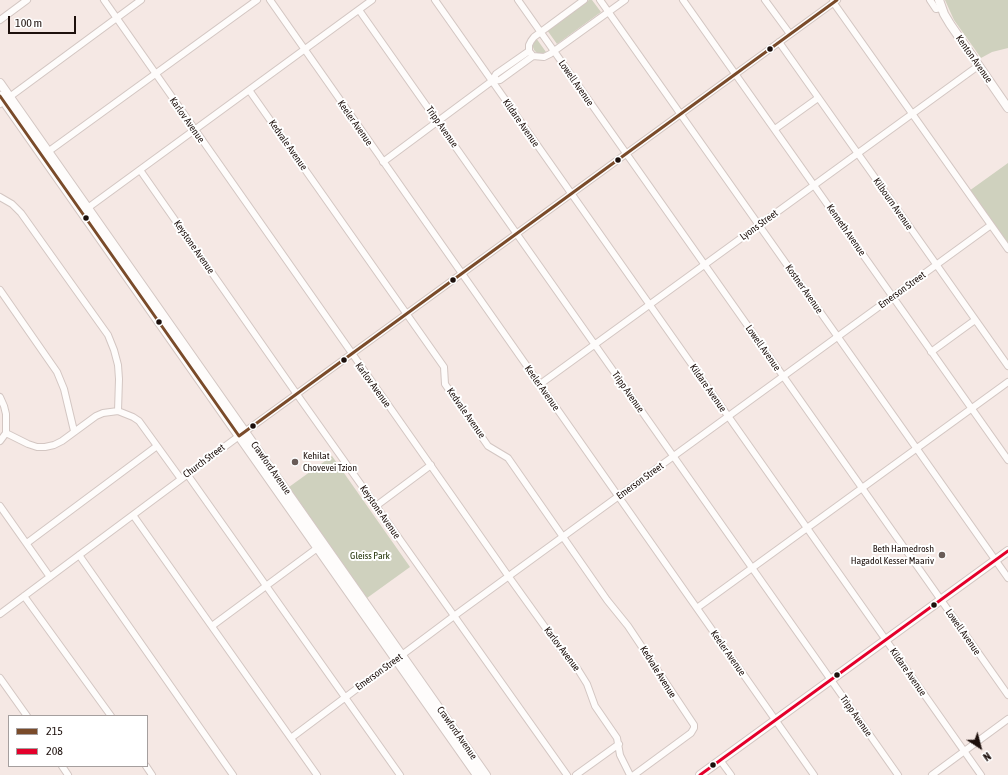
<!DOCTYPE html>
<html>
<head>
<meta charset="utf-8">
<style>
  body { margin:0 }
  #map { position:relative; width:1008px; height:775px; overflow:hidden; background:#f5e8e4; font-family:"Asap Condensed",sans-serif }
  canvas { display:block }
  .legend { position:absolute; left:8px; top:715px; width:140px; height:52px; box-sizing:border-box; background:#fff; border:1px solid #a59f9e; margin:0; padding:5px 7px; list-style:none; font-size:12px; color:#1d100c }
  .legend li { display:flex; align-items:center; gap:8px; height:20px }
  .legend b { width:20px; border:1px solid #a59f9e }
  .north { position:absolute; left:960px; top:727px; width:40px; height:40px; -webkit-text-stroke:3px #fff; paint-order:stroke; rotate:144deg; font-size:11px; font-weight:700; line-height:16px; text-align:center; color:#1d100c }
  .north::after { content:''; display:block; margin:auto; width:14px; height:18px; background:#1d100c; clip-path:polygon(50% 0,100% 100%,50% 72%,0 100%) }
  .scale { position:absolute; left:8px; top:16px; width:68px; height:18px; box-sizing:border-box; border:2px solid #1d100c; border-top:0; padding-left:5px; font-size:12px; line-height:14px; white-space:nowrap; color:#1d100c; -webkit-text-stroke:3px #fff; paint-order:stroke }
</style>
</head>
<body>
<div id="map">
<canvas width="1008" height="775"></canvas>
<ul class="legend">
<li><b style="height:5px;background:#7a4b2a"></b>215</li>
<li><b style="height:5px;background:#e4002b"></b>208</li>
</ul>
<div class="north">N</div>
<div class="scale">100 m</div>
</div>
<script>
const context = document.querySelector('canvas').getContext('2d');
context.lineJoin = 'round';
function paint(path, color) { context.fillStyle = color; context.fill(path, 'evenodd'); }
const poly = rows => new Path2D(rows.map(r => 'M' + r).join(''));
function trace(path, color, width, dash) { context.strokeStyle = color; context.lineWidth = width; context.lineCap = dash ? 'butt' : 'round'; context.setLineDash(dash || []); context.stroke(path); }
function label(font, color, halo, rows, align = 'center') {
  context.font = font + ' "Asap Condensed",sans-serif'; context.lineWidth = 4; context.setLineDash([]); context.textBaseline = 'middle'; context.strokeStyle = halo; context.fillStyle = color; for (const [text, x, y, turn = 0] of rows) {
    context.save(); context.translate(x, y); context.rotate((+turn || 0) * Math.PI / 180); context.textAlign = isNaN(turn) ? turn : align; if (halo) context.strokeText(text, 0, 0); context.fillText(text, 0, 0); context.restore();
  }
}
paint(poly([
  [589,0,592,0,601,12,557,44,547,30],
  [945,0,1008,0,1008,48,992,52,981,58,954,20],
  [536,38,546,52,542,54,537,53,534,50,532,44],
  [1008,163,1008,247,969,191],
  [332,456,410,567,367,598,289,487]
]), '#cfd1be');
const minor = poly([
  [104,0,509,577,560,648,577,668,587,684,595,706,617,738,620,755,630,775],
  [270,0,814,775],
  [435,0,981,775],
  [518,0,1008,695],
  [584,0,534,37,531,41,529,45,529,51,533,56,544,57,550,54,625,0],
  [600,0,1008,578],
  [683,0,1008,460],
  [765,0,790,34],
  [930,0,936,9,942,8],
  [833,2,1008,249],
  [359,10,898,775],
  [0,20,27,0],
  [779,42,1008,366],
  [492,81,500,80,533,56],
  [249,90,444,367,445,384,488,446,508,458,607,600,628,626,694,725,694,728,691,733,634,775],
  [0,104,141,0],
  [775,129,818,98],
  [45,154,257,0],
  [383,162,492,81,496,74,529,51],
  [140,170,296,393,567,775],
  [0,197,12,204,21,213,108,335,114,350,118,365,119,379,118,411],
  [85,210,372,0],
  [0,290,57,372,64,389,74,431],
  [931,352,975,320],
  [539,385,978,66],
  [0,397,4,406,6,414,6,433],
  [6,433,28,444,37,447,45,447,54,445,62,441,96,416,103,413,118,411,133,417,139,421,181,479],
  [0,441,6,433],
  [187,474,400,775],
  [0,506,50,577],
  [376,506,431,465],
  [133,515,317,775],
  [27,543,157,446],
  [79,555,233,775],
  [24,596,111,716],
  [697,608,1008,382],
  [0,614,239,436,837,0],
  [212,626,320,546],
  [0,678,27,716],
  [291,738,454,616,991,225],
  [720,760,731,775],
  [62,766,68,775],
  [146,766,152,775],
  [576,775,619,744],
  [932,775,1008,719]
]);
const major = poly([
  [939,0,944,14,950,24,1008,108],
  [0,83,486,775],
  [0,96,477,775],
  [700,775,1008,551]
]);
trace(minor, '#d3c6c2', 8);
trace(major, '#d3c6c2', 10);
trace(minor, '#fefcfb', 6);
trace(major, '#fefcfb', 8);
trace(poly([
  [0,96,239,436,837,0]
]), '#7a4b2a', 3);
trace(poly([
  [700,775,1008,551]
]), '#e4002b', 3);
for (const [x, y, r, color] of [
  [770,49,3.5,"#1d100c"],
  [618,160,3.5,"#1d100c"],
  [86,218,3.5,"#1d100c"],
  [453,280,3.5,"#1d100c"],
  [159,322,3.5,"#1d100c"],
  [344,360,3.5,"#1d100c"],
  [253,426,3.5,"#1d100c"],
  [295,462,4,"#695c58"],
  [942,555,4,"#695c58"],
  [934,605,3.5,"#1d100c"],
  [837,675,3.5,"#1d100c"],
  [713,765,3.5,"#1d100c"]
]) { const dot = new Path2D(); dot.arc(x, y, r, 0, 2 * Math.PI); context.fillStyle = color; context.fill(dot); trace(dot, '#fff', 1.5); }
label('10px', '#1d100c', '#fff', [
  ["Kenton Avenue",974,59,55],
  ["Lowell Avenue",576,83,55],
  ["Karlov Avenue",187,120,55],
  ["Keeler Avenue",355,123,55],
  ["Kildare Avenue",521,123,55],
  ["Tripp Avenue",442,127,55],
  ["Kedvale Avenue",288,145,55],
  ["Kilbourn Avenue",893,204,55],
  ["Lyons Street",759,225,-36],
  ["Kenneth Avenue",846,230,55],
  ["Keystone Avenue",194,247,55],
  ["Kostner Avenue",804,289,55],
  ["Emerson Street",902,290,-36],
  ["Lowell Avenue",763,348,55],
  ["Karlov Avenue",373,385,54],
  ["Keeler Avenue",542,388,55],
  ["Kildare Avenue",708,388,55],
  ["Tripp Avenue",628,392,55],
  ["Kedvale Avenue",466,413,55],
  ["Church Street",204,461,-37],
  ["Crawford Avenue",271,468,55],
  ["Emerson Street",640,481,-36],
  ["Keystone Avenue",380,512,55],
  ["Lowell Avenue",963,632,55],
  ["Karlov Avenue",562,649,53],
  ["Keeler Avenue",728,653,55],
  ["Emerson Street",379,672,-36],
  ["Kedvale Avenue",658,672,58],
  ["Kildare Avenue",908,672,55],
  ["Tripp Avenue",856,716,55],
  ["Crawford Avenue",457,733,55]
]);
label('10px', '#1d100c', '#fff', [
  ["Kehilat",303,456],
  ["Chovevei Tzion",303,468],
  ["Beth Hamedrosh",934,549,"right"],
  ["Hagadol Kesser Maariv",934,561,"right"]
], 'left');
label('10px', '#25350a', '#fff', [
  ["Gleiss Park",370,556]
]);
</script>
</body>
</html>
